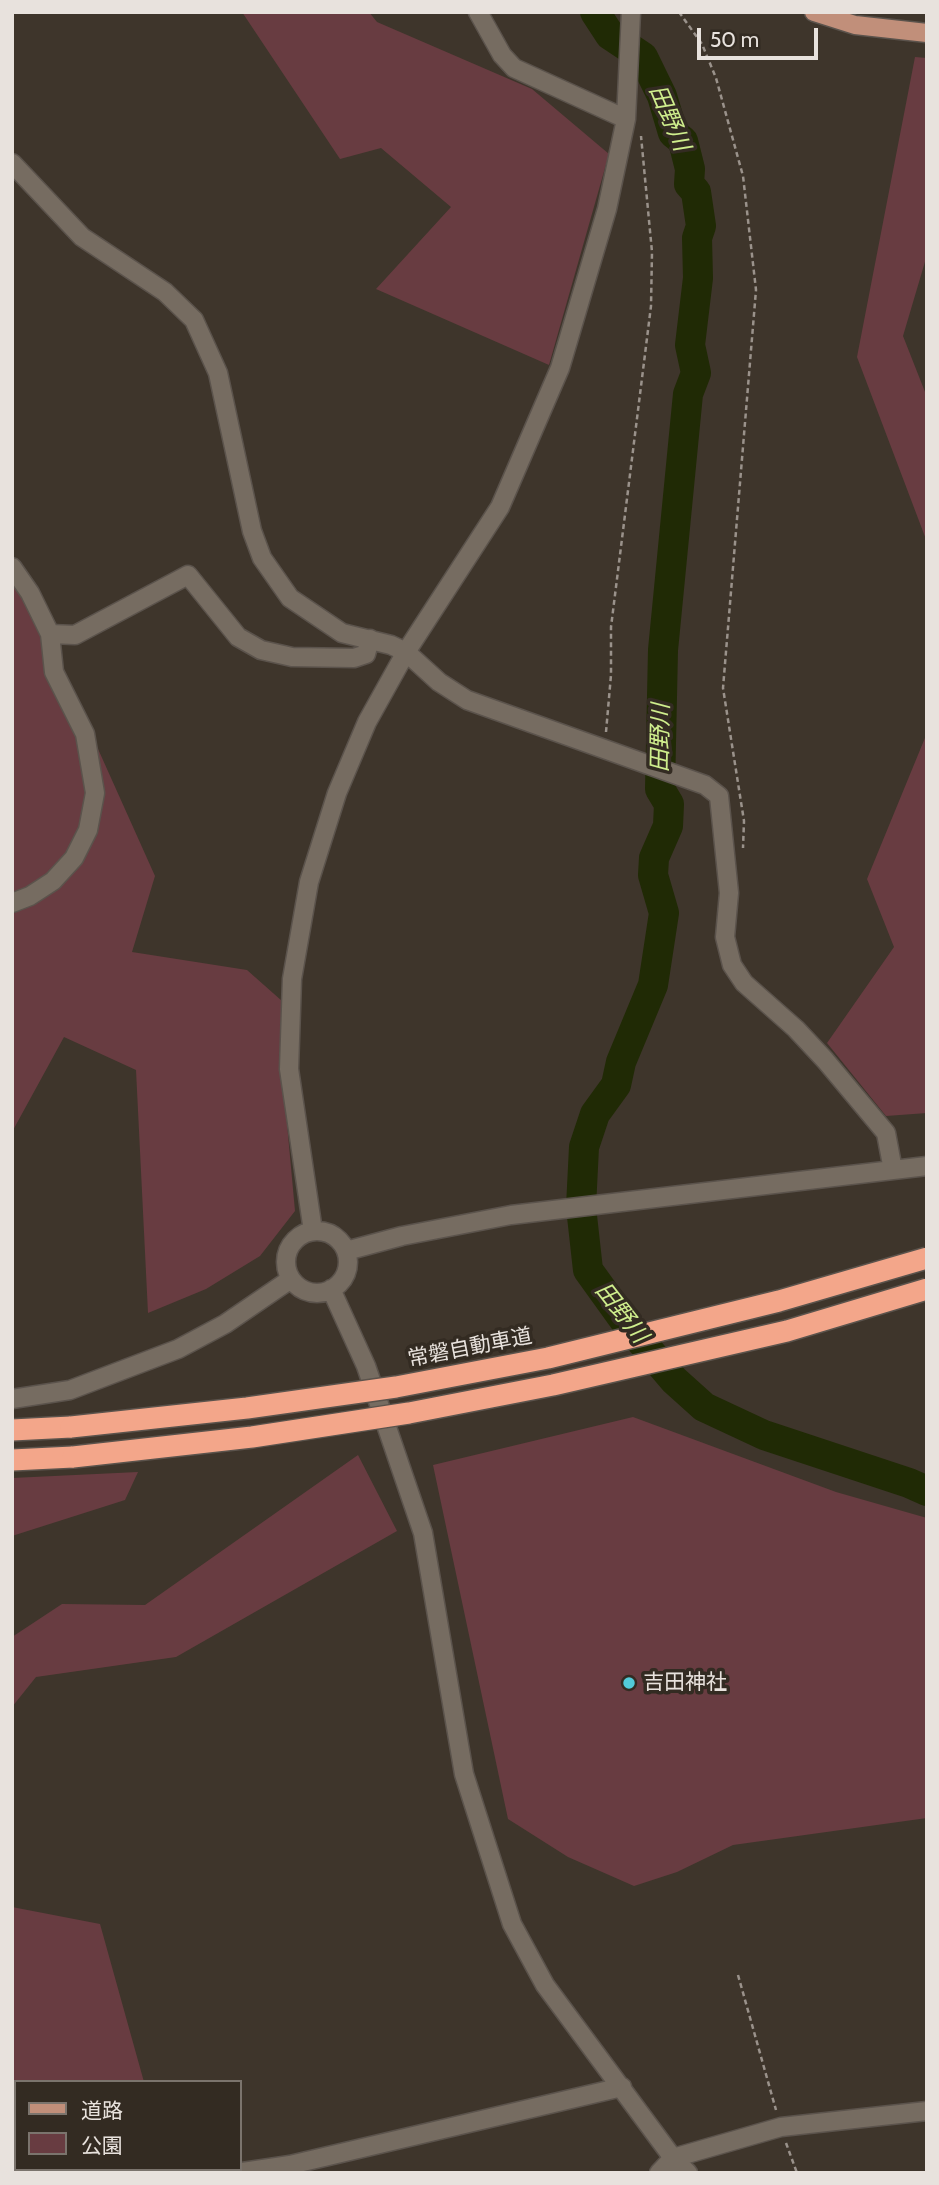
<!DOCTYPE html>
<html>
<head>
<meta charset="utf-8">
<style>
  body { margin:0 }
  #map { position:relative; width:939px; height:2185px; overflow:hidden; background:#3e352b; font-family:Cabin,"Noto Sans JP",sans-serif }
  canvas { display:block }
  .frame { position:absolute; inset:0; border:14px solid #e8e2dd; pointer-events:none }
  .legend { position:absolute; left:14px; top:2080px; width:228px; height:91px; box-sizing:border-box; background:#332b22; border:2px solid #7b746d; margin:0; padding:9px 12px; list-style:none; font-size:21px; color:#e8e2dd }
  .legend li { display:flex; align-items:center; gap:14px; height:35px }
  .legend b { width:35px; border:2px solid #7b746d }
  .scale { position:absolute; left:697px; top:28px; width:121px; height:32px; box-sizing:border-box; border:4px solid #e8e2dd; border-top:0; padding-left:9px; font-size:21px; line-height:24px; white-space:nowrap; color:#e8e2dd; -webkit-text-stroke:5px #332b22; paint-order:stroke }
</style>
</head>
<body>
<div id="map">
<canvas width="939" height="2185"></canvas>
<div class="frame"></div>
<ul class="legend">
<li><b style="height:9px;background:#c18f7a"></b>道路</li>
<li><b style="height:19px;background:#683c41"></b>公園</li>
</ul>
<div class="scale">50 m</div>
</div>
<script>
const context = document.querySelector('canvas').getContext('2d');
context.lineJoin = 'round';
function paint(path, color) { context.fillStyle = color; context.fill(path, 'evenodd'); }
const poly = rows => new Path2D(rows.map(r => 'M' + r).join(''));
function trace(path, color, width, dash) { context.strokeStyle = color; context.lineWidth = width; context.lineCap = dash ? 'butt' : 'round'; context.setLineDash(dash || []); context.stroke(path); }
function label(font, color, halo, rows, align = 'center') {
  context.font = font + ' Cabin,"Noto Sans JP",sans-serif'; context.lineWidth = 7; context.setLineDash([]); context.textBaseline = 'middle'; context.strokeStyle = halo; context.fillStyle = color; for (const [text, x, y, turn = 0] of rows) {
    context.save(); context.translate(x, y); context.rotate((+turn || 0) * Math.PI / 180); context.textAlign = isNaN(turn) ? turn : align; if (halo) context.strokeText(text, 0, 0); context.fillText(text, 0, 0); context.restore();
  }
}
paint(poly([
  [242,12,369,12,377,22,532,89,609,154,549,365,376,289,451,207,381,148,340,159],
  [915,57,927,58,927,255,903,336,927,397,927,542,857,357],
  [12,583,23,586,46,633,155,876,132,952,247,970,282,1001,282,1069,295,1211,260,1256,206,1289,148,1313,136,1070,64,1037,12,1132],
  [927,733,927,1113,886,1116,827,1043,894,947,867,879],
  [633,1417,836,1492,927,1518,927,1818,733,1845,677,1872,634,1886,568,1857,508,1819,433,1465],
  [358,1455,397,1531,176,1657,36,1677,12,1707,12,1637,62,1604,145,1605],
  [138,1472,125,1500,12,1536,12,1478],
  [12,1907,100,1924,144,2082,16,2082,16,2156,12,2156]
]), '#683c41');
trace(poly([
  [595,12,610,35,643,57,662,96,673,133,683,141,690,169,689,184,696,192,701,226,697,238,698,278,690,345,696,373,688,394,663,650,660,789,669,804,668,826,654,858,653,875,664,913,653,985,621,1062,616,1085,595,1114,584,1147,581,1207,588,1270,629,1327,674,1380,704,1407,764,1435,909,1483,927,1491]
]), '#202a05', 30);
const minor = poly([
  [478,12,502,55,514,68,626,119],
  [12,163,82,237,165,292,194,320,218,373,252,531,262,558,290,598,342,633,391,645,406,652,439,682,467,700,705,785,719,796,729,893,725,937,732,965,744,983,796,1029,825,1060,886,1133,893,1170],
  [12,567,30,593,50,634,54,672,85,734,95,793,88,830,74,858,53,881,30,896,12,903],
  [50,634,75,635,188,575,238,637,261,650,292,657,354,658,366,654,370,639],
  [313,1231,289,1069,292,979,309,882,337,793,367,722,406,652,500,507,560,368,607,209,626,119,631,12],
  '286 1262a31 31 0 1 1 62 0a31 31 0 1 1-62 0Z',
  [346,1251,402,1236,511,1215,927,1166],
  [331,1289,366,1366,423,1533,464,1774,512,1924,545,1985,673,2158,688,2173],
  [12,1399,70,1390,178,1349,225,1324,291,1279],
  [12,2167,16,2166],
  [99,2169,152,2173],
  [236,2173,290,2165,622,2087],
  [659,2173,673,2158,781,2127,927,2111]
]);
const major = poly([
  [814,12,855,25,927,33]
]);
const highway = poly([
  [12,1430,71,1427],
  [12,1460,73,1457]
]);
trace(minor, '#5b534c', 21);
trace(major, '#5b534c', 21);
trace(highway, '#5b534c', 24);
trace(poly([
  [679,12,702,44,716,78,743,176,756,290,723,688,744,821,743,848],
  [606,732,611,675,611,627,651,306,652,252,641,136],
  [738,1975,776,2110],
  [786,2143,797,2173]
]), '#9a928b', 2.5, [5, 3.5]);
trace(minor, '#766c61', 18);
trace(major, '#c18f7a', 18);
trace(highway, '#f3a68a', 21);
const highwayBridge = poly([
  [71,1427,247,1408,396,1387,548,1358,779,1301,927,1258],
  [73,1457,252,1437,409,1413,553,1385,787,1331,927,1289]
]);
trace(highwayBridge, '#5b534c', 24, []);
trace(highwayBridge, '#f3a68a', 21);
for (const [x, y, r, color] of [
  [629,1683,7,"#52cbd9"]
]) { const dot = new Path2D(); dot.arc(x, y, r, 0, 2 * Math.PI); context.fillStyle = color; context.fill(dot); trace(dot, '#332b22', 2.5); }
label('21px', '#e8e2dd', '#332b22', [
  ["常磐自動車道",470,1348,-11]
]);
label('21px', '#e8e2dd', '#332b22', [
  ["吉田神社",643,1683]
], 'left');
label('italic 23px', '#cfee8d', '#332b22', [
  ["田野川",669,118,67],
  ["田野川",661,738,-89],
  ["田野川",621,1313,52]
]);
</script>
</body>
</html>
